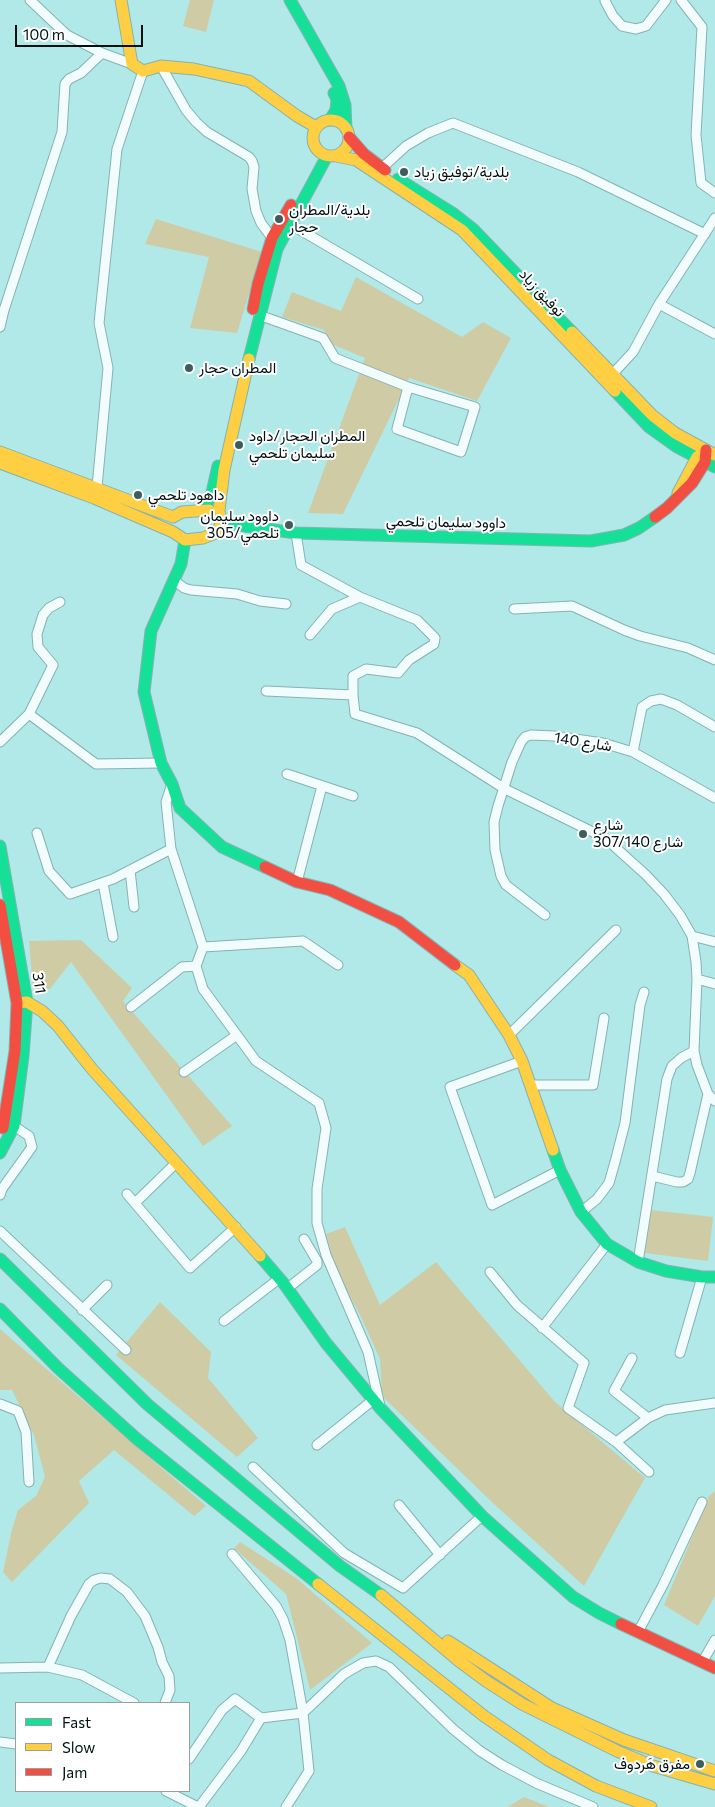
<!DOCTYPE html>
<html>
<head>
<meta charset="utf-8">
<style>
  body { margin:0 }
  #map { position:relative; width:715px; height:1807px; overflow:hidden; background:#b1e8e8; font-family:Commissioner,sans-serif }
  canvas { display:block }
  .legend { position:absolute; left:15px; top:1702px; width:175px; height:90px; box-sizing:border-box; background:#fff; border:1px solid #999f9f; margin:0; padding:6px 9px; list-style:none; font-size:15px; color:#001010 }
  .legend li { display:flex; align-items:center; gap:10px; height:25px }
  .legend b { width:25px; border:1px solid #999f9f }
  .scale { position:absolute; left:15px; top:25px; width:128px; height:22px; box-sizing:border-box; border:2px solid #001010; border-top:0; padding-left:6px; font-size:15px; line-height:18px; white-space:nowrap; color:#001010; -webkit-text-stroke:4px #fff; paint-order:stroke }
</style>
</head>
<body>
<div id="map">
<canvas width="715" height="1807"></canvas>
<ul class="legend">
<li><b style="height:6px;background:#16e098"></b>Fast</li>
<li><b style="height:6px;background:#ffcf43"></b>Slow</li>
<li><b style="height:6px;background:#f24e42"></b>Jam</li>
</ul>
<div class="scale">100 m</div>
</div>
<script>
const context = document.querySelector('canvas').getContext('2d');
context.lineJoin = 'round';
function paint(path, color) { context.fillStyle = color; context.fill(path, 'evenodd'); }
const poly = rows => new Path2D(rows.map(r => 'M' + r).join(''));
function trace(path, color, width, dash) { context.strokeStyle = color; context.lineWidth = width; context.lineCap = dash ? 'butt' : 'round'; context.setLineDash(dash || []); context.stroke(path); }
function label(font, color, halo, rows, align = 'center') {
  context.font = font + ' Commissioner,Vazirmatn,sans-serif'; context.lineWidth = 4; context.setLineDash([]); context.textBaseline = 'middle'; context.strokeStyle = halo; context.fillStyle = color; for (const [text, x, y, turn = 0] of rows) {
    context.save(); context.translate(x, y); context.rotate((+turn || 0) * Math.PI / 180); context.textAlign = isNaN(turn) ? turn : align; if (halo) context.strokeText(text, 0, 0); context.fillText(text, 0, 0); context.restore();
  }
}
paint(poly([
  [190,0,214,0,206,32,183,26],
  [156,219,262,252,237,333,190,328,209,257,145,244],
  [356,277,462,337,483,322,511,338,477,401,409,378,343,514,308,513,365,358,329,343,324,330,282,317,292,292,341,311],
  [81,940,132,988,123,1001,232,1126,203,1146,71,962,50,989,33,989,29,941],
  [651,1210,713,1217,708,1261,645,1253],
  [345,1227,380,1305,436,1262,555,1402,645,1478,584,1586,494,1504,382,1396,380,1359,360,1315,335,1269,326,1234],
  [160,1302,211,1352,208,1378,258,1438,237,1457,116,1355],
  [0,1329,206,1506,194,1516,114,1450,79,1481,89,1503,12,1582,3,1572,12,1529,18,1510,36,1496,45,1477,34,1435,12,1390,0,1390],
  [715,1491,715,1596,698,1626,664,1605,709,1496],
  [240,1542,296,1578,372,1643,310,1690,286,1594,234,1548],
  [524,1797,549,1807,508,1807]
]), '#cfcca5');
const street = poly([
  [30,0,67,35,102,53,132,64],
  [681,0,702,27,696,135,701,183,715,193],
  [605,1,613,16,622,26,636,29,646,26,666,0],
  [161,66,186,110,196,122,207,132,249,157,252,161,254,167,252,189,256,211,261,223,272,238],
  [382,168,406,146,428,133,453,123,578,172,705,234],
  [290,224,418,299],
  [659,304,715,334],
  [259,315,323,338,335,358,408,387,475,407,461,452,397,429,408,387],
  [0,327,4,310,62,132,65,84,69,79,81,73,102,53],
  [609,378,633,352,659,304,715,218],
  [97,487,108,368,99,323,117,149,143,71],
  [296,533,301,565,360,597,417,620,435,638,434,644,409,660,398,673,366,669,353,676,353,695],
  [174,580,184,588,191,590,237,594,260,601,286,604],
  [514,609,572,606,624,630,640,636,688,648,715,660],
  [310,635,332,609,360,597],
  [266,691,353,695,355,714,417,733,505,789,605,838,646,875,664,894,680,915,692,936,696,962,697,979,694,1051,697,1065,708,1094,715,1101],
  [29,714,53,665,38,647,37,634,43,615,49,608,60,602],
  [0,742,29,714,96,764,161,763],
  [633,752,642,707,651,701,661,699,677,705,715,727],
  [287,774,353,796],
  [172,784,166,802,171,849,203,947,303,941,338,965],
  [37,833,49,871,70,894,113,879,171,849],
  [130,870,134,907],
  [297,882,322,786],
  [103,883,113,937],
  [545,915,506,885,501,876,495,850,494,822,498,806,512,762,521,742,525,737,531,735,554,736,603,743,633,752,715,798],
  [692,936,715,942],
  [203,947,196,966,203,989,256,1061,319,1103,326,1128,317,1189,317,1223,326,1255,368,1352,380,1406],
  [697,979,715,984],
  [131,1007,182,967,196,966],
  [509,1035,616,930],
  [522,1061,450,1087,492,1205,560,1170],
  [184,1072,237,1035],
  [531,1085,593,1085,604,1018],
  [652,1176,677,1182,683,1182,688,1179,690,1173,708,1094],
  [127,1194,190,1268,236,1227],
  [0,1195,2,1189,32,1147,29,1136,14,1126],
  [135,1203,176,1163],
  [581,1212,597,1199,609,1183,615,1162,625,1123,640,1005,644,992],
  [0,1231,126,1350],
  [638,1262,667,1079,672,1066,681,1058,694,1051],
  [490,1272,517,1305,584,1363,568,1408,616,1442],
  [288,1288,317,1265,317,1261,304,1239],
  [82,1310,107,1285],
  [224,1321,280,1278],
  [542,1328,607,1244],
  [680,1353,702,1277],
  [632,1358,614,1391,648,1418],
  [0,1404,18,1411,26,1432,29,1482],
  [317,1445,373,1400],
  [253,1467,344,1553,403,1588,482,1516],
  [649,1472,616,1442,648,1418,665,1410,715,1403],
  [399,1505,440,1555],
  [232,1554,276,1606,283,1619,290,1640,303,1713,309,1771,286,1807],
  [638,1632,663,1585,702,1502],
  [703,1661,715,1640],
  [48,1667,71,1616,89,1584,94,1580,101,1578,110,1579,127,1592,145,1616,158,1647,162,1662,169,1676,170,1690,165,1703],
  [0,1668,48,1667,82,1675,134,1703],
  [261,1718,303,1713,344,1674,363,1663,376,1661,389,1667,453,1729,480,1751,502,1765,536,1783,593,1807],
  [0,1742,16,1744],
  [189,1759,222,1710,235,1699,261,1718,241,1751,199,1807],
  [166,1791,198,1807]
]);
const fast = poly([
  [290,0,339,86,345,105,346,129],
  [330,120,336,110,337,99,334,93],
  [398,179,454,214,473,229,572,332],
  [249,359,277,249,327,156],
  [615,391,649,427,677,447,715,467],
  [202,510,211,497,218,466],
  [222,523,296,533,591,541,624,535,639,528,655,517],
  [185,540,181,564,151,631,144,692,161,763,172,784,180,808,222,847,265,867],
  [0,846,27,1002,23,1056,14,1126],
  [553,1150,560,1170,581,1212,607,1244,638,1262,666,1271,702,1277,715,1277],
  [0,1153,14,1126],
  [260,1256,285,1285,326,1343,381,1409,482,1516,573,1597,599,1613,621,1624],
  [0,1259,147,1404,340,1566,381,1595],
  [0,1309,58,1368,137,1439,318,1584]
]);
const slow = poly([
  [121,0,132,64,143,71,161,66,194,69,249,81,297,116,316,127],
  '313 138a18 18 0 1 1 36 0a18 18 0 1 1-36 0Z',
  [336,156,356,160,462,230,615,391],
  [572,332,652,415,675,433,715,455],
  [0,452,173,517],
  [0,463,94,498,173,532,185,540,203,538,216,533,222,523,219,511,224,470,249,359],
  [678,493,697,457,702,454],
  [173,517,182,512,209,510],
  [455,965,469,975,509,1035,522,1061,553,1150],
  [17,1003,27,1002,42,1011,58,1026,92,1069,260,1256],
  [318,1584,484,1716,548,1760,596,1786,651,1807],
  [381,1595,459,1661,486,1681,522,1704,617,1751,653,1766,715,1784],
  [448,1641,552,1708,624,1740,715,1771]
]);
const jam = poly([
  [349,137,364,154,385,170],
  [253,309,258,284,272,238,291,205],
  [655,517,667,508,692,483,705,462,706,450],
  [265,867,297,882,330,890,399,922,455,965],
  [0,905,17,1003,15,1051,3,1128],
  [621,1624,715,1668]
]);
trace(street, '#85b2b3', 11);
trace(fast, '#85b2b3', 13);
trace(slow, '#85b2b3', 13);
trace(jam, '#85b2b3', 13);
trace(street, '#f3fcfc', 9);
trace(fast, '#16e098', 11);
trace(slow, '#ffcf43', 11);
trace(jam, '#f24e42', 11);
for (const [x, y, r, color] of [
  [404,172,5,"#3e5c5c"],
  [279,219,5,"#3e5c5c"],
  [189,368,5,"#3e5c5c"],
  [239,445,5,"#3e5c5c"],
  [138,495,5,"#3e5c5c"],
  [289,525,5,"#3e5c5c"],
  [583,834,5,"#3e5c5c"],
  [700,1764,5,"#3e5c5c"]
]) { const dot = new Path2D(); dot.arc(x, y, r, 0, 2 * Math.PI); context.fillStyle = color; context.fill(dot); trace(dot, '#fff', 2); }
label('15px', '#001010', '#fff', [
  ["بلدية/توفيق زياد",414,172],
  ["بلدية/المطران",289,210],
  ["حجار",289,227],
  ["المطران حجار",199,368],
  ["المطران الحجار/داود",249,436],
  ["سليمان تلحمي",249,453],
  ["داهود تلحمي",148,495],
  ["داوود سليمان",279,516,"right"],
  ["تلحمي/305",279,533,"right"],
  ["شارع",593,825],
  ["307/شارع 140",593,842],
  ["مفرق هَردوف",690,1764,"right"]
], 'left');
label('15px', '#001010', '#fff', [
  ["توفيق زياد",542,293,47],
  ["داوود سليمان تلحمي",446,522,1],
  ["شارع 140",583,742,9],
  ["311",39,983,81]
]);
</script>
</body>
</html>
